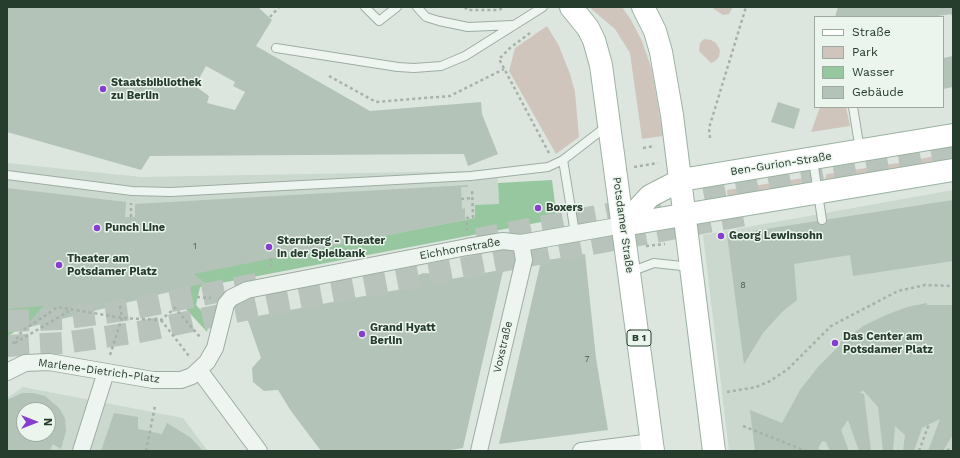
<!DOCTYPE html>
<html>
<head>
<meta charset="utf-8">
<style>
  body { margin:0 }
  #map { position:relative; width:960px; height:458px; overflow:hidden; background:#dce6df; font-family:"Work Sans",sans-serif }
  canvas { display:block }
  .frame { position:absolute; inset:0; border:8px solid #263c2c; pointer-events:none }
  .legend { position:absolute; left:814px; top:16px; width:130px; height:92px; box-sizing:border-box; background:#ebf4ed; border:1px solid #9caaa0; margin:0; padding:5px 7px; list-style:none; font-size:12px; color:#263c2c }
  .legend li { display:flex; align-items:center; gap:8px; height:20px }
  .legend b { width:20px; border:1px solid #9caaa0 }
  .north { position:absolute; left:16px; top:402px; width:40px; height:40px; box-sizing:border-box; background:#ebf4ed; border:1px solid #9caaa0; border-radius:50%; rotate:90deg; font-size:11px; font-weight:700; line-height:16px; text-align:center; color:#263c2c }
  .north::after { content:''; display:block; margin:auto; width:14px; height:18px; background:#873ece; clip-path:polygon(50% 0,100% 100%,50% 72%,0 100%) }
</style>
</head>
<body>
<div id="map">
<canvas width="960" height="458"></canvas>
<div class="frame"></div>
<ul class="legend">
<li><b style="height:5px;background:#fff"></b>Straße</li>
<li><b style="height:11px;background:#d0c5bd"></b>Park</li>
<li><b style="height:11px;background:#96c79f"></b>Wasser</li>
<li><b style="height:11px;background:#b3c3b8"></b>Gebäude</li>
</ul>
<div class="north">N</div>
</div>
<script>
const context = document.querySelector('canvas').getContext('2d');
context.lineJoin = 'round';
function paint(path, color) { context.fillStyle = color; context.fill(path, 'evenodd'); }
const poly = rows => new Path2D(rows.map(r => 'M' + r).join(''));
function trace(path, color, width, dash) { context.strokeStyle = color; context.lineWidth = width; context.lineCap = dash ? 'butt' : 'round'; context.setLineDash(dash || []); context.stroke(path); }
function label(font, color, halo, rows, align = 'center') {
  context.font = font + ' "Work Sans",sans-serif'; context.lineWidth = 3; context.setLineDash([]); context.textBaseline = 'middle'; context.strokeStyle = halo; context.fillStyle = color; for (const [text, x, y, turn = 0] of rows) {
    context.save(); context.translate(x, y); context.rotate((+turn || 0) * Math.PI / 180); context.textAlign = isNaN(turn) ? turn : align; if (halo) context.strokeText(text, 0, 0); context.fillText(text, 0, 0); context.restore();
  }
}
paint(poly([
  [7,163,141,177,472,171,497,168,499,204,475,218,7,309],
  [953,190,953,451,729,451,703,235],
  [23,387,183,418,208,451,7,451,7,398],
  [24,410,48,410,48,434,24,434]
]), '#cad8ce');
paint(poly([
  [589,7,622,7,631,20,642,41,652,70,663,136,642,139,630,53,615,29],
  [711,7,733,7,729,14,723,15],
  [547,26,559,46,570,74,575,92,579,137,556,154,509,71,515,48],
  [704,39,711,40,716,43,720,50,719,57,715,61,711,63,699,51,700,43],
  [820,107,846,107,850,126,811,132],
  [953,152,953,160,823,183,827,174,911,161],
  [810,177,807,186,728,198,727,190]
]), '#d0c5bd');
paint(poly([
  [552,180,557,219,200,287,196,305,209,319,207,332,163,284,45,311,7,337,7,309,475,218,475,205,499,204,498,183]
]), '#96c79f');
paint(poly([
  [7,7,258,7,272,20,256,46,370,111,481,102,482,114,498,154,468,166,464,154,150,156,141,170,7,132],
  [206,66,235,82,233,86,245,92,235,110,207,103,209,96,195,86],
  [838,7,953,7,953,18,951,14,932,17,835,17],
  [953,56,953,87,943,89,943,58],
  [778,102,800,109,794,129,771,122],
  [468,185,468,187,461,187,462,209,465,208,465,220,194,274,205,283,22,329,44,306,7,309,7,188,126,202,125,217,135,217,135,204],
  [953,200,953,261,853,276,850,255,794,264,797,300,783,311,763,333,744,364,727,235],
  [585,254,596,358,608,430,499,444,541,261],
  [495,271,503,271,463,448,443,451,321,451,291,411,278,390,264,391,253,382,252,368,261,358,247,318,402,289,410,279,423,273,437,274,446,280],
  [927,303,927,305,953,305,953,435,943,451,928,451,940,419,922,428,914,451,903,451,905,435,895,426,893,451,883,451,878,407,863,390,860,393,864,394,871,451,859,451,848,420,841,430,849,451,830,451,826,442,822,441,818,449,820,449,822,451,755,451,750,410,782,423,800,390,818,367,840,345,839,343,865,325,886,315,907,307],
  [22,393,33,393,45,396,59,408,65,418,66,431,61,449,53,444,50,449,55,451,7,451,7,400],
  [24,410,48,410,48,434,24,434],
  [114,413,138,417,138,429,162,434,167,423,191,438,203,451,101,451]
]), '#b3c3b8');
trace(poly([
  [477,239,953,148],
  [7,321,62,319,132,309,261,283],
  [7,346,64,343,139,332,269,305,750,214]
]), '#b8c4bb', 22, [22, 11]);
const lane = poly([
  [365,7,379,21,397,7],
  [417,7,426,17,439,21,468,27,513,25],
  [276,48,398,67,414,68,441,66,465,56,543,7],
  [853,107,860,150],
  [563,160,575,233],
  [813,160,822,220],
  [7,175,132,191,171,192,471,176,548,167,563,160,607,126],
  [630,272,654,263,691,267]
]);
const street = poly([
  [199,370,259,451],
  [7,372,25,363,49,362,153,380,181,380,192,376,207,362,215,348,226,304,231,298,247,290,467,247,503,241,521,243,623,225],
  [81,451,106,372],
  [479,451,524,260,521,243],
  [581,451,652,442]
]);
const primary = poly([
  [571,7,588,28,594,40,601,65,653,451],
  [643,7,655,31,661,52,672,115,714,451],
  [623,225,650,196,681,180,953,135],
  [623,225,953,170]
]);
trace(lane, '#9eaca2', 10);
trace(street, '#9eaca2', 18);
trace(primary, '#9bb2a1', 24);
trace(poly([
  [465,7,467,10,499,10,504,7],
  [270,17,279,7],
  [530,33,510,48,499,59,549,153],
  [329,76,376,102,450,96,504,69],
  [710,138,709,128,746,7],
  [643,148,655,146],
  [634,167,658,163],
  [461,199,472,198],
  [131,217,131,203],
  [467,231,467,218,473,217,472,189],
  [646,246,665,244],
  [325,247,325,257],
  [271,258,271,269],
  [197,297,211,298],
  [161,320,189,356],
  [15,343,69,311],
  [13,344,22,331,58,307,122,318,161,320,175,308,200,337],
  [110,355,122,318,120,306],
  [727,392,756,387,770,381,788,369,831,326,898,291,925,285,953,286],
  [743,426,806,451],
  [146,451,155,406],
  [919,451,929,424],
  [941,451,953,449]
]), '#a6b2a9', 2.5, [3, 3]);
trace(lane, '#eef5f0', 8);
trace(street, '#eef5f0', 16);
trace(primary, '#fff', 22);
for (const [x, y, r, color] of [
  [103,89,4,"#873ece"],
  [538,208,4,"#873ece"],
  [97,228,4,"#873ece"],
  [721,236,4,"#873ece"],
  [269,247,4,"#873ece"],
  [59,265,4,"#873ece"],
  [362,334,4,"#873ece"],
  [835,343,4,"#873ece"]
]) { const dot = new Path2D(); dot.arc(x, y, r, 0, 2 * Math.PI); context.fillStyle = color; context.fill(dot); trace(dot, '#ebf4ed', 1.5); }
label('9px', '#495e4f', null, [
  ["1",195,246],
  ["8",743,285],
  ["7",587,359]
]);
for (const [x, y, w] of [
  [639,338,24]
]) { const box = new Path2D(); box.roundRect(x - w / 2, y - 8, w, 16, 3); context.fillStyle = '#ebf4ed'; context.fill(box); trace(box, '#263c2c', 1); }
label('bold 10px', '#263c2c', null, [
  ["B 1",639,338]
]);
label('bold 11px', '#263c2c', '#ebf4ed', [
  ["Staatsbibliothek",111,83],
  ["zu Berlin",111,96],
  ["Boxers",546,208],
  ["Punch Line",105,228],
  ["Georg Lewinsohn",729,236],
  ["Sternberg - Theater",277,241],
  ["in der Spielbank",277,254],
  ["Theater am",67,259],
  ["Potsdamer Platz",67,272],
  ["Grand Hyatt",370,328],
  ["Berlin",370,341],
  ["Das Center am",843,337],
  ["Potsdamer Platz",843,350]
], 'left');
label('11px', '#263c2c', '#ebf4ed', [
  ["Ben-Gurion-Straße",781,164,-9],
  ["Potsdamer Straße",623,225,82],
  ["Eichhornstraße",460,249,-10],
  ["Voxstraße",503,347,-77],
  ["Marlene-Dietrich-Platz",99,371,8]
]);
</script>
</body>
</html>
